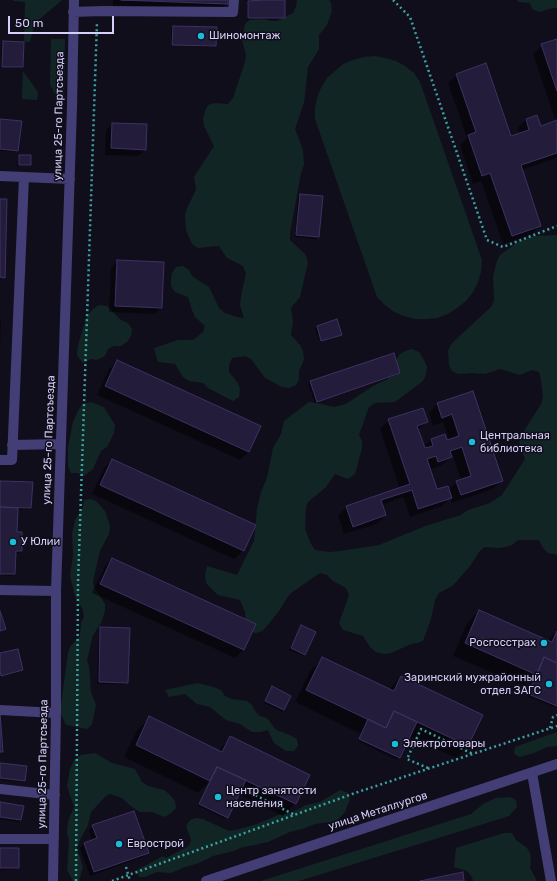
<!DOCTYPE html>
<html>
<head>
<meta charset="utf-8">
<style>
  body { margin:0 }
  #map { position:relative; width:557px; height:881px; overflow:hidden; background:#110e1c; font-family:Rubik,sans-serif }
  canvas { display:block }
  .scale { position:absolute; left:8px; top:16px; width:106px; height:18px; box-sizing:border-box; border:2px solid #d6cff9; border-top:0; padding-left:5px; font-size:12px; line-height:14px; white-space:nowrap; color:#d6cff9; -webkit-text-stroke:3px #110e1c; paint-order:stroke }
</style>
</head>
<body>
<div id="map">
<canvas width="557" height="881"></canvas>
<div class="scale">50 m</div>
</div>
<script>
const context = document.querySelector('canvas').getContext('2d');
context.lineJoin = 'round';
function paint(path, color) { context.fillStyle = color; context.fill(path, 'evenodd'); }
const poly = rows => new Path2D(rows.map(r => 'M' + r).join(''));
function trace(path, color, width, dash) { context.strokeStyle = color; context.lineWidth = width; context.lineCap = dash ? 'butt' : 'round'; context.setLineDash(dash || []); context.stroke(path); }
function label(font, color, halo, rows, align = 'center') {
  context.font = font + ' Rubik,sans-serif'; context.lineWidth = 3; context.setLineDash([]); context.textBaseline = 'middle'; context.strokeStyle = halo; context.fillStyle = color; for (const [text, x, y, turn = 0] of rows) {
    context.save(); context.translate(x, y); context.rotate((+turn || 0) * Math.PI / 180); context.textAlign = isNaN(turn) ? turn : align; if (halo) context.strokeText(text, 0, 0); context.fillText(text, 0, 0); context.restore();
  }
}
paint(poly([
  [13,0,62,0,35,23,30,42,24,42,25,2,13,1],
  [297,0,329,0,331,3,332,11,327,25,319,35,319,49,308,67,304,103,295,129,303,150,304,165,301,173,290,233,290,240,305,254,308,262,300,297,291,308,293,321,291,335,300,345,303,351,304,360,299,371,299,379,296,385,289,388,282,387,265,378,251,359,245,356,232,358,229,365,229,372,238,383,240,389,239,397,233,401,208,388,203,383,189,381,183,377,175,364,158,362,154,348,178,340,193,340,203,332,205,326,195,317,192,310,188,297,175,292,171,286,171,279,172,273,176,267,183,266,189,270,192,276,209,287,219,308,225,313,237,317,244,318,240,305,242,291,246,274,243,266,227,258,219,246,198,248,192,244,186,230,185,215,187,208,196,190,194,177,214,146,204,126,203,118,205,111,208,105,215,103,228,104,233,98,245,62,246,54,242,40,245,24,250,19,258,16,270,21,277,21,293,13,296,7],
  [517,0,557,0,557,8,553,8,539,12,532,9,530,3,518,2],
  [51,39,65,39,64,100,58,99,50,85],
  [375,56,385,58,396,61,405,66,414,73,420,82,482,260,481,272,478,282,473,292,466,301,457,308,448,314,437,318,426,319,415,319,404,316,394,312,385,305,377,297,315,119,315,108,317,98,321,88,327,78,343,64,353,60,364,57],
  [23,71,38,92,37,100,22,99],
  [557,235,557,555,548,553,543,548,539,540,518,540,512,545,506,547,498,548,484,547,479,552,470,566,457,581,452,586,439,593,435,600,431,619,423,641,417,643,411,644,391,653,384,654,376,652,370,647,363,636,343,630,339,623,349,595,346,588,333,581,327,575,320,573,291,593,287,598,279,611,267,626,262,631,256,633,249,631,246,626,245,612,240,600,218,595,206,583,205,576,207,566,237,575,254,541,257,509,261,492,267,478,273,448,281,434,284,421,309,402,317,403,334,407,346,404,373,386,388,379,399,355,405,351,412,349,419,352,424,360,427,367,426,375,423,381,395,402,375,403,369,407,359,435,362,441,362,448,355,474,348,479,335,474,326,487,308,502,306,507,305,529,311,544,315,550,330,552,340,551,373,546,379,545,428,525,461,515,468,510,490,503,502,495,525,459,520,446,519,439,541,404,543,397,541,380,539,372,532,370,520,375,500,369,485,374,472,373,458,374,452,371,449,365,448,351,451,344,492,306,494,300,493,276,497,261,500,255,518,242,533,236],
  [99,305,107,306,121,320,128,323,132,329,131,336,127,342,121,346,114,346,108,349,105,356,97,360,91,359,83,363,77,356,78,345,87,316,93,309],
  [91,402,104,407,115,425,114,433,107,447,101,451,93,469,83,477,78,473,71,473,68,466,68,447,73,422,79,409,83,404],
  [90,499,96,501,105,511,110,526,109,534,100,551,93,581,94,587,105,604,105,611,101,623,93,635,87,660,89,666,91,692,96,705,92,724,87,729,66,725,60,712,68,653,70,647,80,636,81,622,84,617,83,610,75,596,70,576,73,555,72,534,75,520,83,507,84,500],
  [198,683,213,687,221,690,225,696,232,699,247,701,252,705,255,711,260,716,267,718,276,730,290,735,297,739,298,746,294,751,286,751,274,743,268,730,261,732,252,732,240,724,226,720,210,707,197,704,185,694,169,697,165,690],
  [557,732,557,746,547,747,534,753,520,757,514,754,515,747],
  [95,753,112,763,135,769,142,782,148,786,164,790,170,795,175,801,176,808,171,813,165,817,152,812,140,812,132,807,122,798,110,794,105,797,91,812,88,825,80,840,77,848,83,867,79,881,73,881,67,870,69,841,67,833,68,821,74,807,67,786,70,769,75,759,81,755],
  [340,790,348,793,350,799,345,812,337,821,315,824,302,829,290,832,268,842,240,848,234,851,213,856,199,863,185,867,171,873,157,872,145,877,139,877,137,870,163,856,166,858,189,846,191,840,186,826,190,820,196,818,203,819,229,831,236,830,257,824,278,815,291,813,306,805,320,802],
  [510,797,516,800,517,807,509,816,503,818,299,881,261,881,471,814,483,804,496,798],
  [504,833,512,833,516,840,527,848,530,853,531,862,530,868,537,881,473,881,472,877,467,871,454,867,456,848]
]), '#122525');
paint(poly([
  [113,0,227,0,227,3,218,12,113,8],
  [264,0,284,0,284,17,282,19,247,20,247,4,249,2,264,2],
  [173,27,215,45,213,47,171,46,171,29],
  [557,40,557,158,521,170,540,226,532,234,503,244,481,181,473,184,460,145,467,138,448,83,457,75,511,137,520,134,518,128,526,120,541,127,556,122,533,54,542,45],
  [3,42,22,66,20,68,1,68,1,44],
  [0,120,17,150,16,152,0,151],
  [112,124,145,150,138,156,105,155,106,130],
  [19,156,30,164,28,166,17,166,18,158],
  [300,195,318,237,317,239,295,237,298,197],
  [117,261,161,308,155,314,109,312,111,268],
  [0,320,1,320,0,346],
  [336,321,341,334,339,336,320,342,315,329,317,327],
  [393,354,399,373,397,375,315,403,308,384,310,382],
  [118,361,249,452,240,460,97,395,109,369],
  [473,392,502,480,493,489,452,503,450,498,442,506,410,517,403,497,382,505,385,515,377,524,344,534,338,515,347,507,400,489,380,429,389,420,427,422,418,430,423,447,431,439,444,435,446,442,449,441,443,422,433,426,429,413,437,404],
  [453,455,461,480,457,482,448,490,437,491,430,470,442,465,451,457,451,456],
  [112,460,255,525,243,551,234,559,92,494,104,468],
  [0,482,30,508,29,509,17,509,16,533,21,551,19,553,15,553,14,574,12,576,0,575],
  [112,559,255,625,243,650,235,658,92,593,104,568],
  [479,611,547,641,557,631,557,702,554,707,527,696,537,673,524,686,453,656,467,623],
  [101,628,127,683,125,684,97,684,99,630],
  [300,629,304,654,303,656,289,650],
  [0,654,22,670,20,672,0,677],
  [322,659,389,689,401,677,468,746,456,758,409,736,399,758,397,760,358,741,361,734,295,702,310,671],
  [272,688,290,696,282,712,264,703,270,689],
  [150,718,218,751,230,738,308,776,295,804,283,816,238,794,227,817,225,819,198,806,211,780,198,793,124,757,137,730],
  [0,764,24,781,22,782,0,780],
  [0,803,21,820,19,822,0,819],
  [93,826,148,853,143,857,90,876,80,848,84,844,92,841,89,830],
  [0,849,18,867,17,869,0,870]
]), '#0007');
const building = poly([
  [121,0,228,0,228,4,121,0],
  [265,0,285,0,285,18,248,18,248,1,265,0],
  [173,26,217,27,216,46,172,45,173,26],
  [557,39,557,91,541,44,557,39],
  [3,41,24,42,23,67,2,67,3,41],
  [486,63,511,136,529,130,526,119,537,115,541,126,557,120,557,153,521,165,541,226,512,236,490,173,482,176,468,135,476,132,456,74,486,63],
  [0,119,22,121,18,151,0,149,0,119],
  [112,123,147,124,146,150,111,148,112,123],
  [19,155,31,155,31,165,19,165,19,155],
  [300,194,323,196,319,237,296,235,300,194],
  [0,199,7,199,5,278,0,277,0,199],
  [117,260,164,262,162,308,115,306,117,260],
  [337,319,342,335,321,341,317,326,337,319],
  [394,353,400,373,317,402,310,381,394,353],
  [117,360,261,426,249,452,105,386,117,360],
  [473,391,503,481,461,495,456,481,471,476,462,447,450,451,452,457,438,462,436,456,427,459,437,489,448,486,452,498,418,509,412,490,381,500,386,515,353,527,346,506,410,484,388,419,423,408,428,422,417,426,425,448,433,446,431,439,445,434,447,440,459,436,452,414,442,418,437,403,473,391],
  [112,459,256,525,244,551,100,485,112,459],
  [0,481,33,482,31,508,0,507,0,481],
  [0,507,18,508,17,532,22,532,22,551,16,551,15,574,0,574,0,507],
  [112,558,256,624,244,650,100,584,112,558],
  [479,610,552,642,557,631,557,663,544,657,537,675,465,643,479,610],
  [0,611,6,629,0,631,0,611],
  [301,625,316,632,305,655,291,648,301,625],
  [100,627,130,628,128,683,99,682,100,627],
  [18,649,23,670,1,676,0,670,0,653,18,649],
  [322,657,394,691,401,676,483,715,468,746,394,711,386,728,306,690,322,657],
  [544,657,557,663,557,706,528,694,544,657],
  [272,686,291,696,284,710,265,701,272,686],
  [394,711,417,722,400,758,359,739,368,719,386,728,394,711],
  [0,713,3,752,0,752,0,713],
  [149,716,222,752,230,736,310,775,296,804,217,767,210,781,136,745,149,716],
  [0,763,27,766,25,781,0,778,0,763],
  [217,767,246,780,228,818,199,804,217,767],
  [0,802,24,806,21,820,0,817,0,802],
  [134,811,149,853,94,872,84,843,97,838,92,825,134,811],
  [0,848,19,848,19,868,0,868,0,848],
  [463,872,464,881,420,881,463,872]
]);
paint(building, '#241c3b');
trace(building, '#3e3164', 1);
trace(poly([
  [393,0,410,17,487,240,503,247,557,226],
  [550,728,553,717,557,715],
  [428,768,407,759,421,729,473,754],
  [251,793,295,815],
  [126,867,130,881],
  [76,881,78,583,97,22],
  [112,881,355,793,557,726]
]), '#3ba1a1', 2.5, [2, 3]);
trace(poly([
  [73,12,103,11,233,12,234,0],
  [0,176,70,179],
  [12,445,61,444],
  [0,460,12,460,24,177],
  [0,590,56,591],
  [0,710,56,713],
  [532,773,551,881],
  [0,789,55,795],
  [0,839,54,839],
  [53,881,56,713,56,591,72,107,74,0],
  [206,881,557,764]
]), '#443e76', 10);
for (const [x, y, r, color] of [
  [201,36,4,"#1bbcd9"],
  [472,442,4,"#1bbcd9"],
  [13,542,4,"#1bbcd9"],
  [544,643,4,"#1bbcd9"],
  [549,684,4,"#1bbcd9"],
  [395,744,4,"#1bbcd9"],
  [218,797,4,"#1bbcd9"],
  [119,844,4,"#1bbcd9"]
]) { const dot = new Path2D(); dot.arc(x, y, r, 0, 2 * Math.PI); context.fillStyle = color; context.fill(dot); trace(dot, '#110e1c', 1.5); }
label('11px', '#d6cff9', '#110e1c', [
  ["Шиномонтаж",209,36],
  ["Центральная",480,436],
  ["библиотека",480,449],
  ["У Юлии",21,542],
  ["Росгосстрах",536,643,"right"],
  ["Заринский мужрайонный",541,678,"right"],
  ["отдел ЗАГС",541,691,"right"],
  ["Электротовары",403,744],
  ["Центр занятости",226,791],
  ["населения",226,804],
  ["Еврострой",127,844]
], 'left');
label('11px', '#d6cff9', '#110e1c', [
  ["улица 25-го Партсъезда",59,116,-89],
  ["улица 25-го Партсъезда",49,440,-88],
  ["улица 25-го Партсъезда",43,764,-89],
  ["улица Металлургов",378,811,-18]
]);
</script>
</body>
</html>
